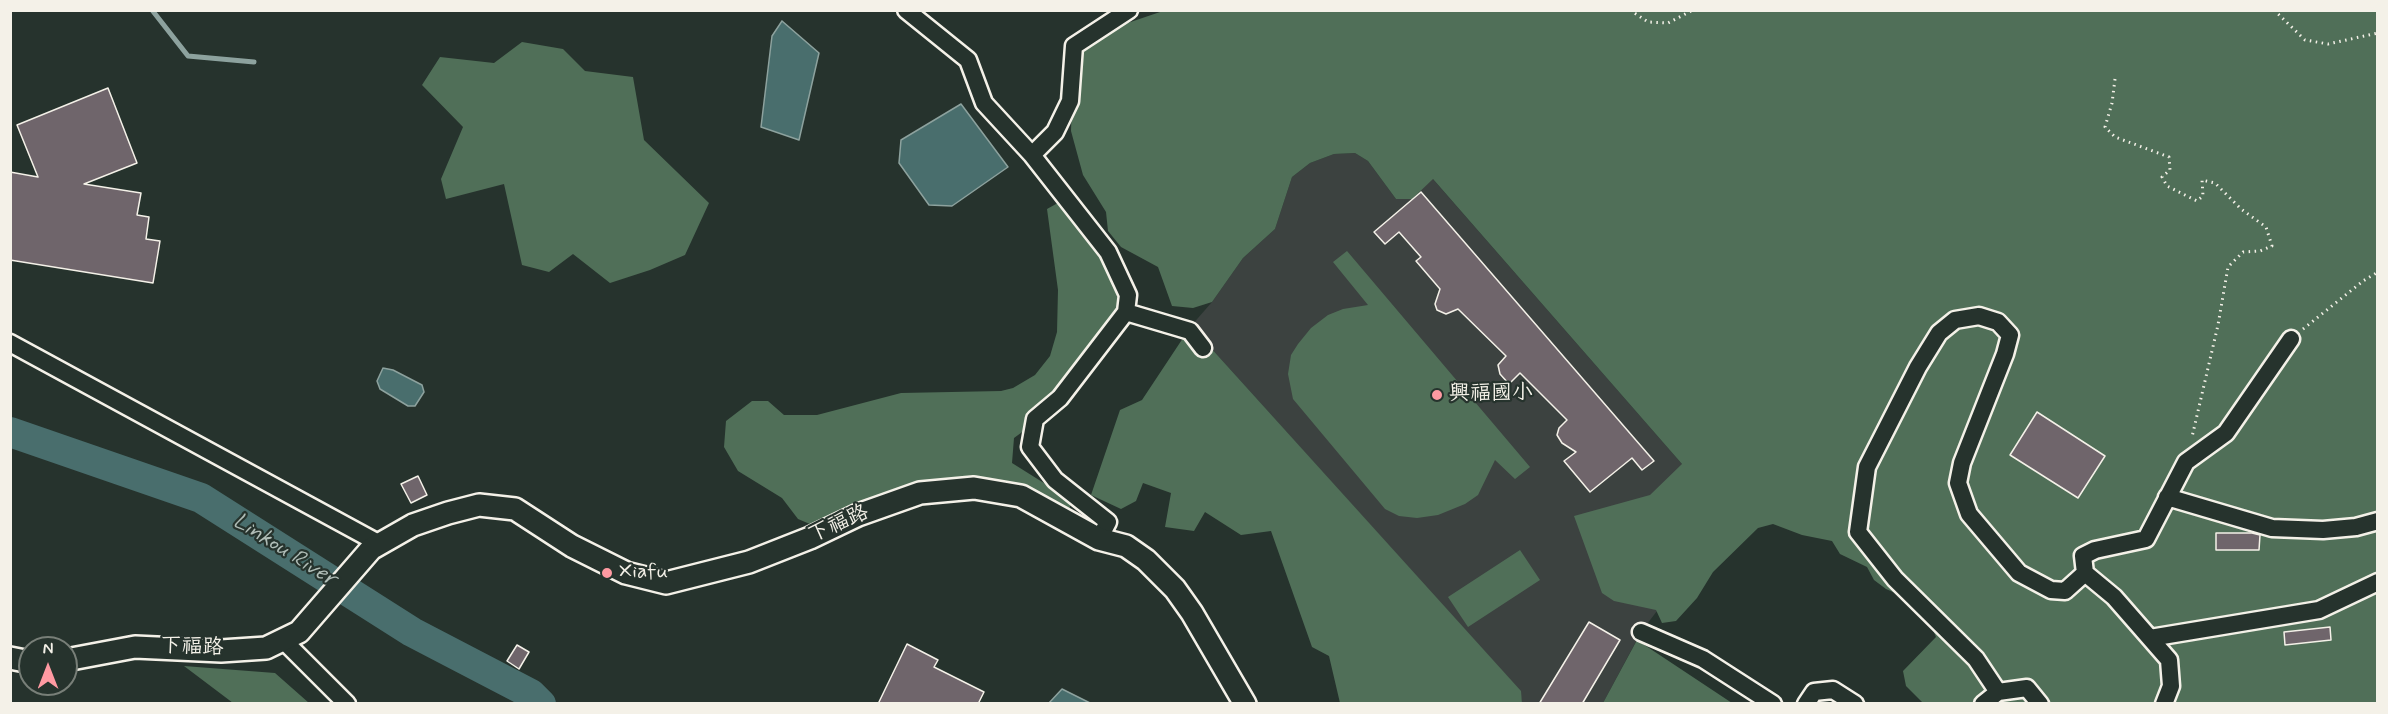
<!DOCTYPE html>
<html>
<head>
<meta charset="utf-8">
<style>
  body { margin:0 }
  #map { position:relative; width:2388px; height:714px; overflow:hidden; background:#26332d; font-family:Mynerve,sans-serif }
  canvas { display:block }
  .frame { position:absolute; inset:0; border:12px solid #f4f1e8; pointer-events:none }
  .north { position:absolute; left:18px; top:636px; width:60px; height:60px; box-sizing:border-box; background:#26332d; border:2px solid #787f78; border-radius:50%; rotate:0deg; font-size:16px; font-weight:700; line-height:24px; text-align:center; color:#f4f1e8 }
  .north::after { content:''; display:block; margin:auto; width:21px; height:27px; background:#ff9aa2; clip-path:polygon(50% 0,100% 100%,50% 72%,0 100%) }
</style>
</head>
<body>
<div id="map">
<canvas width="2388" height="714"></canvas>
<div class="frame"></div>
<div class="north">N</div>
</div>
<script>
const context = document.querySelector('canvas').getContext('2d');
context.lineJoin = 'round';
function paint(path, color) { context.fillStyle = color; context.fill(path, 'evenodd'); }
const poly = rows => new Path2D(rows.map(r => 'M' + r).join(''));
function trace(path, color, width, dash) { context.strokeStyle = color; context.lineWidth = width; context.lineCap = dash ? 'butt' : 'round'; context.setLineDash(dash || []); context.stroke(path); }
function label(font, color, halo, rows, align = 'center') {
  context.font = font + ' Mynerve,"LXGW WenKai TC",sans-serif'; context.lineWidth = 4.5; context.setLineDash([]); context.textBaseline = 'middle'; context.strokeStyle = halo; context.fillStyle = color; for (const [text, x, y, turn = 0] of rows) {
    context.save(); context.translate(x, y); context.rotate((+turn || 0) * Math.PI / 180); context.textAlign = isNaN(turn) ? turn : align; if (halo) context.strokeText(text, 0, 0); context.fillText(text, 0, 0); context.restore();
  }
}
paint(poly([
  [1355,153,1368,161,1396,199,1412,199,1432,178,1682,464,1746,494,1641,632,1603,703,1522,703,1520,691,1191,326,1212,302,1243,258,1275,229,1292,177,1310,163,1334,154]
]), '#3c4240');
paint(poly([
  [1163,11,2377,11,2377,703,1923,703,1906,686,1903,671,1936,637,1925,611,1914,601,1886,589,1874,580,1867,567,1840,554,1832,541,1802,535,1773,524,1758,528,1713,572,1697,598,1676,621,1662,623,1656,610,1614,601,1602,593,1574,516,1650,495,1682,464,1433,179,1412,199,1396,199,1368,161,1355,153,1334,154,1310,163,1292,177,1275,229,1243,258,1212,302,1193,308,1172,306,1158,267,1121,247,1108,231,1106,212,1083,175,1071,131,1073,67,1084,48,1101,32],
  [522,42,563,49,585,71,633,77,644,140,709,203,685,255,650,270,610,283,573,254,549,272,522,265,504,184,446,199,441,179,463,127,422,85,440,57,494,63],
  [1065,199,1130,289,1128,309,1062,403,1014,438,1012,463,1071,500,1069,512,1042,495,991,484,817,527,798,519,782,498,738,471,724,447,726,421,752,401,768,401,784,415,817,415,901,393,1001,391,1013,388,1035,375,1050,356,1057,332,1058,290,1047,209],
  [1347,251,1530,467,1515,479,1495,460,1478,495,1465,504,1438,515,1417,518,1399,516,1385,509,1293,399,1288,374,1291,355,1298,344,1311,328,1328,315,1343,309,1368,305,1333,262],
  [1191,326,1521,691,1522,703,1340,703,1329,656,1312,647,1271,531,1241,535,1205,512,1194,531,1165,527,1171,493,1143,483,1136,501,1121,509,1091,495,1120,410,1142,400],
  [1520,550,1540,580,1468,627,1448,597],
  [1637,640,1732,703,1603,703],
  [184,666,275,673,309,703,233,703]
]), '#506f58');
const water = poly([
  [782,21,819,53,799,140,761,127,772,36,782,21],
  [961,104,1008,167,952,206,929,205,899,163,901,140,961,104],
  [383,368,393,370,422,385,424,392,415,406,408,406,380,389,377,381,383,368],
  [1062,689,1090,703,1049,703,1062,689]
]);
paint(water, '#496e6d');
trace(water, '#8da29e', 1.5);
trace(poly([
  [152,10,188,56,254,62]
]), '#8da29e', 5);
trace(poly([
  [10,432,201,498,412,632,531,694,541,704]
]), '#496e6d', 30);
const building = poly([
  [108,88,137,163,84,184,141,193,137,215,149,217,146,239,160,241,153,283,10,260,10,172,38,177,17,125,108,88],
  [1421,192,1654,461,1642,470,1632,458,1590,492,1564,461,1576,452,1562,443,1557,435,1559,428,1567,420,1520,373,1509,384,1500,374,1498,365,1506,356,1458,309,1446,314,1437,310,1435,304,1440,289,1416,261,1421,257,1399,232,1385,244,1374,232,1421,192],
  [2037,412,2105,456,2078,498,2010,455,2037,412],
  [418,476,427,495,411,503,401,484,418,476],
  [2216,533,2252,533,2260,535,2259,550,2216,550,2216,533],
  [1589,622,1620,640,1582,704,1539,704,1589,622],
  [2330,627,2331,640,2285,645,2284,632,2330,627],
  [907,644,938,660,934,667,984,692,978,704,878,704,907,644],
  [517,645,529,652,519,669,507,661,517,645]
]);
paint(building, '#6f656b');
trace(building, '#f4f1e8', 1.5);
const minor = poly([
  [906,10,968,60,984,103,1032,155,1108,252,1128,295,1126,312,1060,398,1035,419,1030,447,1055,480,1108,522,1099,539],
  [1032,155,1055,132,1070,101,1074,46,1129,10],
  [1126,312,1190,331,1203,348],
  [10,343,380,544],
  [2167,497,2272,528,2323,530,2356,527,2378,521],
  [1641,632,1703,659,1773,704],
  [2150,638,2319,610,2378,582],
  [284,641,347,704],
  [1998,692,1976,659,1895,579,1858,532,1867,467,1918,367,1939,333,1955,320,1979,316,1998,322,2010,335,2005,354,1962,463,1958,483,1969,514,2019,573,2051,590,2065,591,2085,573],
  [1806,704,1814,692,1833,690,1855,704],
  [1983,704,1998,692,2027,688,2040,704],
  [2164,704,2171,686,2169,660,2114,597,2085,573,2083,556,2095,550,2146,539,2186,462,2226,433,2291,339]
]);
const major = poly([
  [10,658,30,662],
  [66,660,135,647,221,651,266,648,299,632,371,549,413,525,448,513,479,505,515,509,572,546,626,573,666,583,749,562,810,538,858,515,920,493,974,488,1021,496,1099,539,1126,546,1146,560,1175,589,1192,613,1245,704]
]);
trace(minor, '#f4f1e8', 21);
trace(major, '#f4f1e8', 26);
trace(poly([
  [1630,10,1648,22,1668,23,1693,10],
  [2274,10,2305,40,2328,44,2378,33],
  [2115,79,2112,103,2105,127,2115,137,2169,157,2170,170,2162,177,2167,186,2197,201,2203,196,2202,180,2215,183,2241,209,2266,227,2272,246,2260,251,2243,252,2228,267,2218,325,2192,437],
  [2303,329,2363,281,2378,272]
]), '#f4f1e8', 3, [1.5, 4.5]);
trace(minor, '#26332d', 16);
trace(major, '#26332d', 21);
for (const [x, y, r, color] of [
  [1437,395,6,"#ff9aa2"],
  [607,573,6,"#ff9aa2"]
]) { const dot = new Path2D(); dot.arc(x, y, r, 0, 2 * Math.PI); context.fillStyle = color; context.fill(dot); trace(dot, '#26332d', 2); }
label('21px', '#f4f1e8', '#26332d', [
  ["興福國小",1449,395],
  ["Xiafu",619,573]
], 'left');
label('21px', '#f4f1e8', '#26332d', [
  ["下福路",839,525,-24],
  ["下福路",192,648,2]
]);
label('italic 22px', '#b0bdb7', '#26332d', [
  ["Linkou River",284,551,32]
]);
</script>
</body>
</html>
